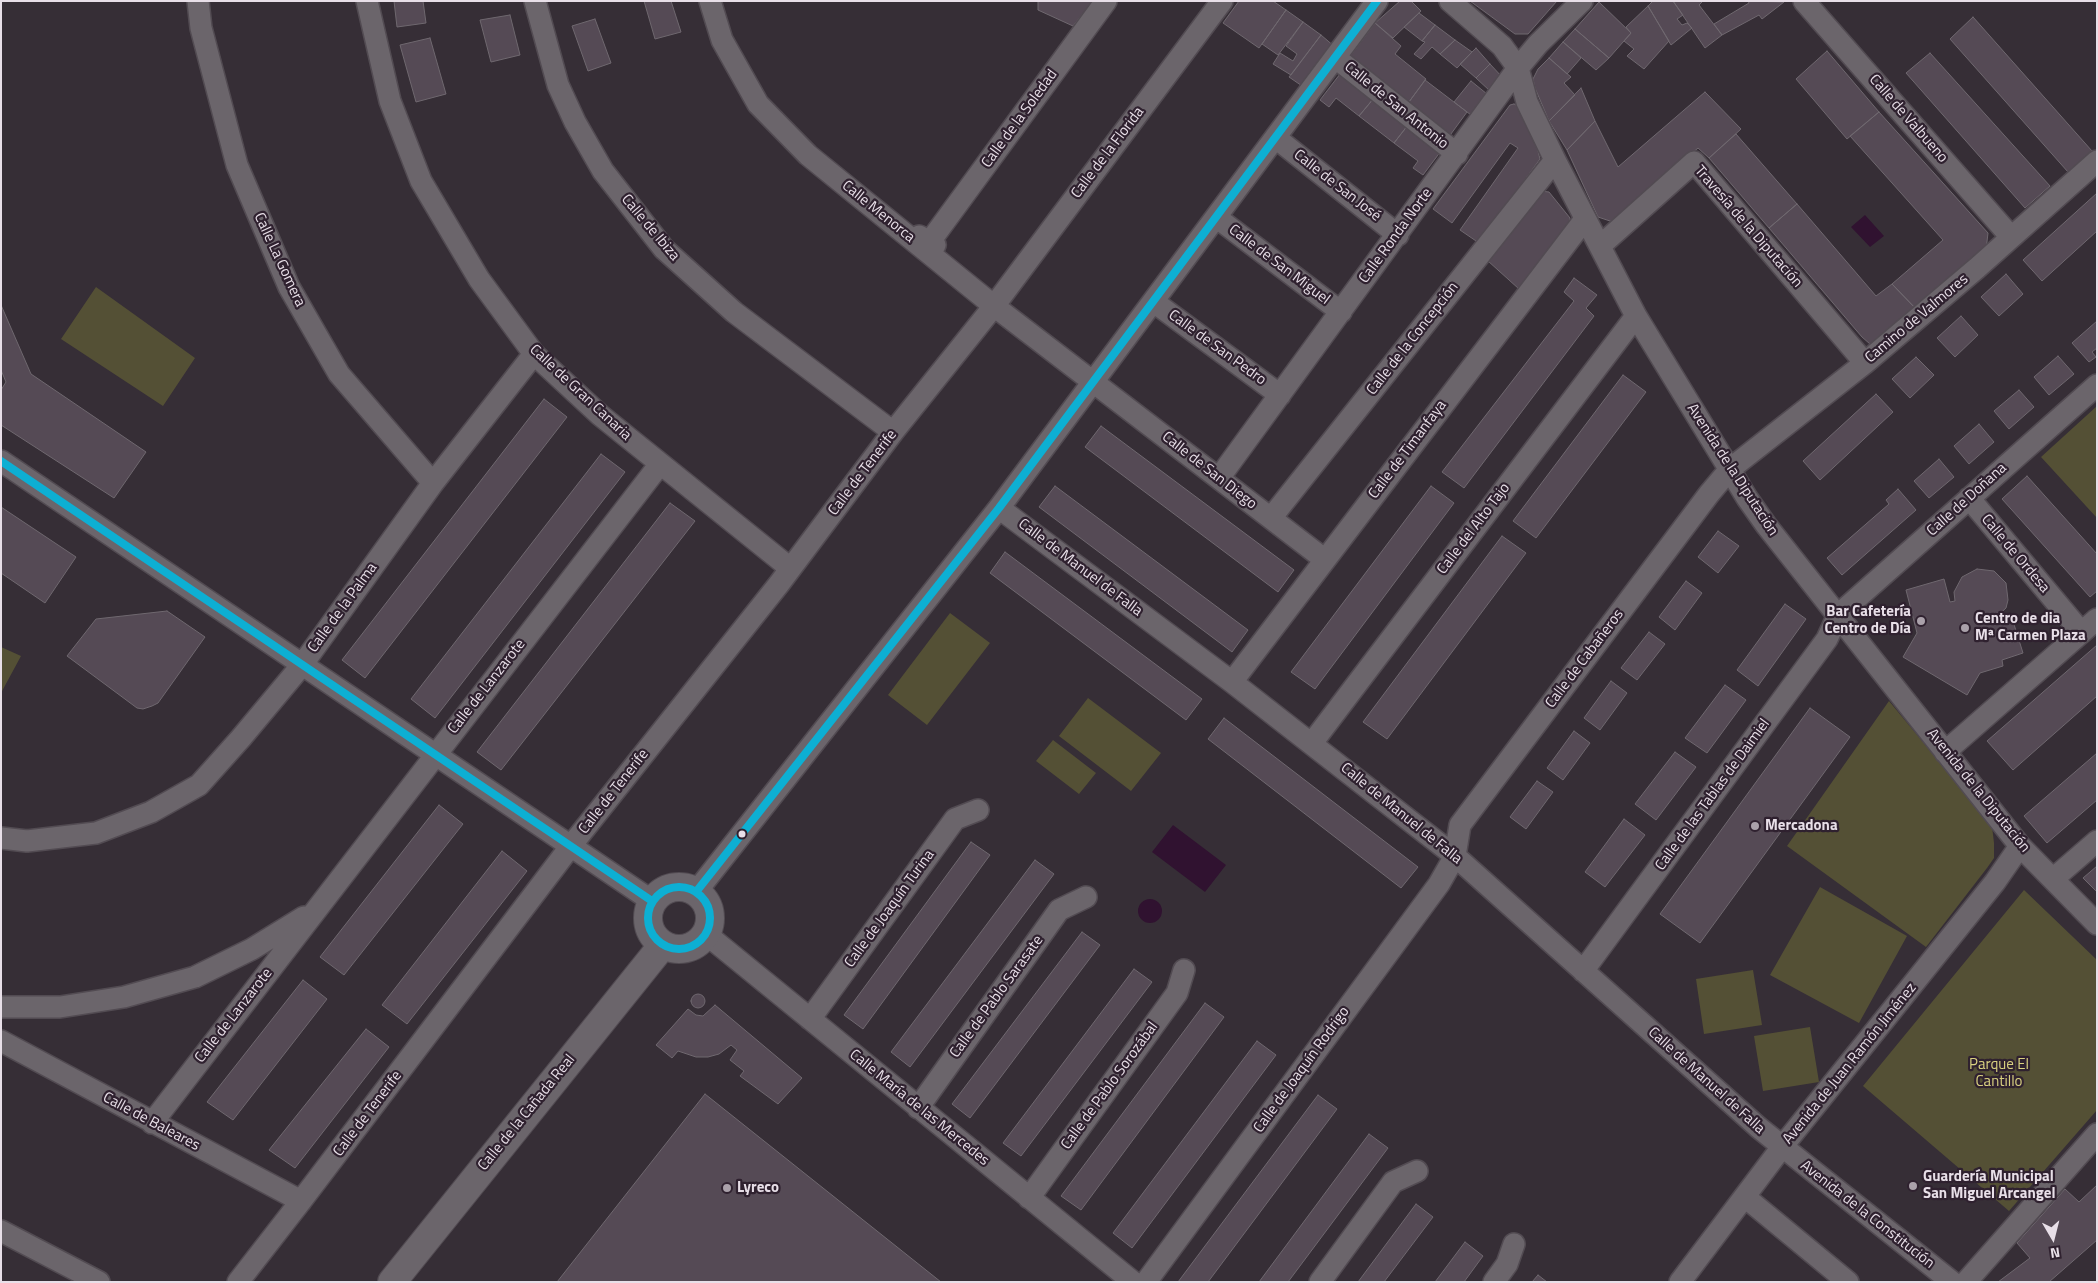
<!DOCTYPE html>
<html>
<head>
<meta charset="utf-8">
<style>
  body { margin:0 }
  #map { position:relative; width:2098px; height:1283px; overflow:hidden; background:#362e36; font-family:"Titillium Web",sans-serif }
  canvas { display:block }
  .frame { position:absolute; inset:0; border:2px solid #e8dfe8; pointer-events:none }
  .north { position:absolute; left:2028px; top:1213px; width:50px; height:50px; -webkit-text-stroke:4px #2f212f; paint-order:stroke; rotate:172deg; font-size:14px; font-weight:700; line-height:20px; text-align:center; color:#e8dfe8 }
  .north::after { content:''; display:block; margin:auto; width:18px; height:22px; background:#e8dfe8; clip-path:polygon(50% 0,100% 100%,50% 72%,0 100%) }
</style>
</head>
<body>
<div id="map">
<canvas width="2098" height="1283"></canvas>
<div class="frame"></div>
<div class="north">N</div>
</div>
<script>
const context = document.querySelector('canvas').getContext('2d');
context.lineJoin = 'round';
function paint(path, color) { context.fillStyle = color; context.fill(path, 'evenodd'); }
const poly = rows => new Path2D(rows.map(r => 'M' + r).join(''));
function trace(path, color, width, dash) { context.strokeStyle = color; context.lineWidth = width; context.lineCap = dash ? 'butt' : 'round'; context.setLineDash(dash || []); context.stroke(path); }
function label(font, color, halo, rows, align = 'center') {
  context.font = font + ' "Titillium Web",sans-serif'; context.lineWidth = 4.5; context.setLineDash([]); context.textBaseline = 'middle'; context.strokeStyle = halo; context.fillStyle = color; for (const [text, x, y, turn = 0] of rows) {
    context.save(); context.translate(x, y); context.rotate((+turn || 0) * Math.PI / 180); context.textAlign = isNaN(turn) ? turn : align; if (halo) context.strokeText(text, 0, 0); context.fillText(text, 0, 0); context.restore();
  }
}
paint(poly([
  [96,287,195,358,163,406,61,339],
  [2097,406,2097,518,2041,457],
  [950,613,990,643,927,725,888,695],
  [1,647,21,656,1,693],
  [1088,698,1161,753,1131,791,1059,736],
  [1889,701,1985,817,1992,826,1994,843,1994,858,1987,868,1926,947,1787,846],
  [1053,740,1096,773,1079,794,1036,761],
  [1820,887,1907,936,1859,1023,1770,975],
  [2024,890,2097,960,2097,1110,2009,1211,1863,1086],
  [1753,970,1762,1025,1704,1034,1696,979],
  [1810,1027,1819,1082,1763,1091,1754,1036]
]), '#545035');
paint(poly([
  [1865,215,1884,236,1870,247,1851,227],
  [1173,825,1226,865,1205,892,1152,852],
  '1138 911a12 12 0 1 1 24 0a12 12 0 1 1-24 0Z'
]), '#301230');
const building = poly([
  [394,1,423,1,426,23,397,27,394,1],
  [644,1,671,1,681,32,655,39,644,1],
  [1038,1,1093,1,1073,26,1038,10,1038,1],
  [1239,1,1273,1,1286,10,1259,48,1223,23,1239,1],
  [1400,1,1411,1,1421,11,1393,38,1375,23,1400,1],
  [1470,1,1557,1,1528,34,1515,34,1470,1],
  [1653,1,1673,1,1683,15,1677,19,1682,25,1687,23,1692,28,1671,45,1648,6,1653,1],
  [1673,1,1703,1,1699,5,1722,35,1705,48,1673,1],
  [1748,1,1784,2,1762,19,1759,15,1722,35,1714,24,1749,3,1748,1],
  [1599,2,1631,33,1609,58,1575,29,1599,2],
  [1648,6,1669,41,1644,69,1627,56,1634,49,1624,41,1631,33,1626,27,1648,6],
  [1286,10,1303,22,1278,55,1262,44,1286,10],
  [1419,13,1435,25,1422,41,1404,27,1419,13],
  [510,15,520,55,491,62,480,20,510,15],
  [1973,17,2092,151,2068,172,1950,39,1973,17],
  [595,19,611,63,588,71,572,26,595,19],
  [1303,22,1321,35,1291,75,1273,64,1280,53,1293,61,1297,54,1286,46,1303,22],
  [1375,23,1401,46,1395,54,1426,79,1406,106,1351,64,1351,55,1375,23],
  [1435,25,1455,40,1440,54,1432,47,1421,59,1414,54,1425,42,1422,41,1435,25],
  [1575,29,1609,58,1596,70,1563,42,1575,29],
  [1321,35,1335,47,1305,88,1289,77,1321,35],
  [430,38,446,94,416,102,400,45,430,38],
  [1455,40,1472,52,1457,68,1440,54,1455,40],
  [1563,42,1581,58,1567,74,1549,58,1563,42],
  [1476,48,1490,64,1476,78,1460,64,1476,48],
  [1827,51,1879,112,1847,139,1796,79,1827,51],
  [1930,53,2050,186,2025,208,1906,73,1930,53],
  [1549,58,1571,77,1564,83,1575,95,1549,121,1535,88,1533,79,1538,69,1549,58],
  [1490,64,1503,78,1490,91,1476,78,1490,64],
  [1340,74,1374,98,1359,116,1336,98,1329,107,1320,100,1340,74],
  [1425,80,1467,112,1448,138,1406,106,1425,80],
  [1471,81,1487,94,1471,115,1454,102,1471,81],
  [1581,88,1595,121,1567,150,1549,121,1581,88],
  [1705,92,1741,129,1709,158,1698,148,1613,222,1598,217,1567,150,1595,121,1618,167,1705,92],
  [1374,98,1408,125,1394,143,1359,116,1374,98],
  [1514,104,1520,107,1538,151,1540,159,1479,243,1460,230,1518,148,1510,143,1452,223,1433,209,1510,105,1514,104],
  [1879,112,1988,233,1986,250,1917,310,1892,284,1943,240,1850,136,1879,112],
  [1408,125,1441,151,1423,175,1413,168,1418,161,1394,143,1408,125],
  [1736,134,1797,204,1769,228,1709,158,1736,134],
  [1540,191,1549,192,1570,218,1569,228,1519,289,1488,261,1540,191],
  [2097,193,2097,231,2042,281,2023,260,2097,193],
  [1797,204,1876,296,1892,284,1917,310,1881,341,1870,344,1862,337,1769,228,1797,204],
  [2006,274,2023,294,1999,316,1981,297,2006,274],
  [1574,278,1597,295,1586,308,1594,316,1464,488,1442,472,1574,301,1564,292,1574,278],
  [1,305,31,374,146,452,114,498,1,425,1,390,6,382,1,370,1,305],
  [1961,316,1978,335,1955,357,1937,338,1961,316],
  [2097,321,2097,348,2092,352,2096,357,2089,362,2072,343,2097,321],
  [2058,356,2074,374,2049,395,2034,377,2058,356],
  [1916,357,1934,375,1910,398,1892,379,1916,357],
  [1623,375,1646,392,1536,538,1513,521,1623,375],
  [2019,390,2034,407,2009,429,1994,411,2019,390],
  [1876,394,1893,412,1820,480,1803,461,1876,394],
  [544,399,567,417,365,678,342,660,544,399],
  [1979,424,1994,442,1969,464,1954,446,1979,424],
  [1101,426,1294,570,1278,592,1085,447,1101,426],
  [601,454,625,472,435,718,411,699,601,454],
  [1939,459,1954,477,1929,498,1914,481,1939,459],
  [2027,476,2097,554,2097,591,2090,597,2002,499,2027,476],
  [1055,486,1248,630,1232,652,1039,507,1055,486],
  [1431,486,1454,503,1315,689,1291,672,1431,486],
  [1898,489,1916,510,1842,575,1827,558,1889,504,1886,500,1898,489],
  [670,503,695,521,501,770,477,752,670,503],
  [1,507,76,557,45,603,1,573,1,507],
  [1718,531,1739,546,1718,573,1698,557,1718,531],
  [1502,536,1526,553,1387,739,1363,722,1502,536],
  [1005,552,1202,699,1186,720,990,573,1005,552],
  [1977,569,1994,571,2006,583,2008,600,2006,608,1993,620,1993,623,2012,618,2023,653,2002,660,2003,666,1980,673,1967,695,1903,657,1917,633,1906,590,1944,579,1950,602,1955,601,1954,592,1962,577,1977,569],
  [1686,581,1702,593,1675,630,1659,617,1686,581],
  [1785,604,1806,619,1758,686,1737,670,1785,604],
  [167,611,205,637,158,703,152,706,143,709,137,708,67,656,96,619,167,611],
  [1649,632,1665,644,1637,680,1621,668,1649,632],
  [2097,645,2097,696,2013,770,1987,741,2097,645],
  [1611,681,1627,693,1600,730,1584,718,1611,681],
  [1725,685,1746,700,1707,753,1685,738,1725,685],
  [1810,708,1850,737,1700,943,1660,914,1810,708],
  [1224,718,1418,867,1401,888,1208,739,1224,718],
  [1574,731,1590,743,1563,780,1547,768,1574,731],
  [1675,752,1696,767,1656,820,1635,804,1675,752],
  [2097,753,2097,800,2047,843,2024,816,2097,753],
  [1537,781,1553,792,1526,829,1510,817,1537,781],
  [439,805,463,824,344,975,320,957,439,805],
  [1624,819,1645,835,1605,887,1585,872,1624,819],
  [971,842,990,855,863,1029,844,1015,971,842],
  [502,851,527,871,407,1024,382,1005,502,851],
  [1035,860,1054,874,910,1067,891,1052,1035,860],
  [2097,866,2097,892,2083,878,2097,866],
  [1082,932,1100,945,970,1118,952,1104,1082,932],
  [1134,969,1152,982,1021,1156,1003,1143,1134,969],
  [303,980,327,999,233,1120,207,1102,303,980],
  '691 1001a7 7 0 1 1 14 0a7 7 0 1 1-14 0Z',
  [1205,1003,1224,1017,1081,1210,1061,1196,1205,1003],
  [715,1005,802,1078,778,1104,740,1076,744,1071,730,1060,737,1050,731,1045,719,1054,708,1057,696,1057,678,1051,672,1058,656,1045,688,1009,696,1015,703,1016,715,1005],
  [366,1029,389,1047,295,1168,269,1150,366,1029],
  [1257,1041,1276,1055,1132,1248,1113,1233,1257,1041],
  [705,1094,941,1282,557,1282,705,1094],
  [1318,1095,1337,1109,1208,1282,1178,1282,1318,1095],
  [1369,1134,1388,1148,1288,1282,1259,1282,1369,1134],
  [2097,1185,2097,1240,2049,1282,1998,1282,2030,1258,2017,1243,2065,1189,2079,1202,2097,1185],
  [1416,1204,1433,1217,1384,1282,1358,1282,1416,1204],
  [1465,1242,1483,1256,1464,1282,1435,1282,1465,1242],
  [1538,1275,1547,1282,1532,1282,1538,1275]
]);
paint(building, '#554a55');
trace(building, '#6f686f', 1);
const street = poly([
  [198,1,201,28,237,165,289,287,339,374,433,483],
  [367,1,390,101,421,181,479,279,534,354,600,415,790,568],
  [535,1,558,85,575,122,603,171,664,249,734,312,893,432],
  [710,1,722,40,758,104,808,155,994,306,1324,559],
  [1450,1,1502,46,1518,68,1527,102,1555,160,1636,316,1747,498,1766,525,2020,846,2097,924],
  [1804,1,2011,237],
  [1336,58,1457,154],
  [1276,138,1398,235],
  [1216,217,1341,312],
  [919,236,935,245,930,239,934,236,1106,1],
  [1600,246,1694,162,1865,363],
  [1154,302,1280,395],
  [1,461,652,901],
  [1219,478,1518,68,1538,44,1582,1],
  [1969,498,2081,632],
  [999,508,1232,682,1455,856,1758,1127,1952,1282],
  [1271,518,1555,160],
  [1232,682,1585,219],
  [1312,743,1636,316],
  [1945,752,2097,619],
  [1,838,27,841,96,833,151,812,199,785,241,738,302,665,433,483,534,354],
  [2053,879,2097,841],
  [696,892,999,508,1377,1],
  [706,934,1133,1282],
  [1583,971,1827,639,1838,615,2097,385],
  [1,1007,60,1007,124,997,195,977,252,949,304,917],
  [810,1019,955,819,978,810],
  [1,1041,301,1201],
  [918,1108,1059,910,1086,897],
  [152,1123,660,464],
  [1745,1197,1848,1282],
  [1029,1198,1177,993,1184,970],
  [1,1231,99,1282],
  [238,1282,301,1201,570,847,779,584,893,432,994,306,1222,1],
  [1146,1282,1439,884,1455,856,1460,825,1709,494,1730,469,1865,363,1977,268,2097,161],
  [1320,1282,1393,1182,1417,1171],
  [1494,1282,1507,1264,1514,1244],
  [1680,1282,1782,1147,1995,882,2020,846],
  [1966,1282,2097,1134]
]);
const secondary = poly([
  '648 918a31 31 0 1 1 62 0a31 31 0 1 1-62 0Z',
  [392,1282,662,946]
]);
trace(street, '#524b52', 24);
trace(secondary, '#524b52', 30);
trace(street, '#6b656b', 21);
trace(secondary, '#6b656b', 28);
trace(poly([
  [1,461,652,901],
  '648 918a31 31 0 1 1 62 0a31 31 0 1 1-62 0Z',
  [696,892,999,508,1377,1]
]), '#0dafd3', 8);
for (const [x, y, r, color] of [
  [1921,621,5,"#aaa1aa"],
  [1965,628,5,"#aaa1aa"],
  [1755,826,5,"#aaa1aa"],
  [742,834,4.5,"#e8dfe8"],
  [1913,1186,5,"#aaa1aa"],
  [727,1188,5,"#aaa1aa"]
]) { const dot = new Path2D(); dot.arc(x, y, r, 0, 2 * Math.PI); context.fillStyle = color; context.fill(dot); trace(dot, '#2f212f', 2); }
label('15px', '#e8dfe8', '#2f212f', [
  ["Calle de San Antonio",1396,106,39],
  ["Calle de la Soledad",1020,119,-54],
  ["Calle de Valbueno",1908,119,49],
  ["Calle de la Florida",1108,153,-53],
  ["Calle de San José",1337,186,38],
  ["Calle Menorca",878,212,39],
  ["Travesía de la Diputación",1748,227,49],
  ["Calle de Ibiza",650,228,50],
  ["Calle Ronda Norte",1396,236,-54],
  ["Calle La Gomera",279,260,65],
  ["Calle de San Miguel",1279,265,37],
  ["Camino de Valmores",1917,319,-40],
  ["Calle de la Concepción",1413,339,-52],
  ["Calle de San Pedro",1217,348,36],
  ["Calle de Gran Canaria",580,393,43],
  ["Calle de Timanfaya",1408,450,-53],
  ["Avenida de la Diputación",1732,470,57],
  ["Calle de San Diego",1209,471,38],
  ["Calle de Tenerife",863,473,-53],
  ["Calle de Doñana",1967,500,-42],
  ["Calle del Alto Tajo",1474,529,-53],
  ["Calle de Ordesa",2015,554,50],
  ["Calle de Manuel de Falla",1080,568,37],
  ["Calle de la Palma",343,608,-54],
  ["Calle de Cabañeros",1585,659,-53],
  ["Calle de Lanzarote",487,687,-52],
  ["Avenida de la Diputación",1978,791,51],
  ["Calle de Tenerife",614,792,-52],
  ["Calle de las Tablas de Daimiel",1713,795,-54],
  ["Calle de Manuel de Falla",1401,814,39],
  ["Calle de Joaquín Turina",890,909,-54],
  ["Calle de Pablo Sarasate",997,997,-54],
  ["Calle de Lanzarote",234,1016,-52],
  ["Avenida de Juan Ramón Jiménez",1850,1064,-51],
  ["Calle de Joaquín Rodrigo",1302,1070,-54],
  ["Calle de Manuel de Falla",1706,1081,42],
  ["Calle de Pablo Sorozábal",1110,1086,-54],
  ["Calle María de las Mercedes",919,1108,39],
  ["Calle de la Cañada Real",527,1113,-51],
  ["Calle de Tenerife",368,1114,-53],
  ["Calle de Baleares",151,1122,28],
  ["Avenida de la Constitución",1867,1215,38]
]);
label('bold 15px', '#e8dfe8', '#2f212f', [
  ["Bar Cafetería",1911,612,"right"],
  ["Centro de Día",1911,629,"right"],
  ["Centro de dia",1975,619],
  ["Mª Carmen Plaza",1975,636],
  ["Mercadona",1765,826],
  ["Guardería Municipal",1923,1177],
  ["San Miguel Arcangel",1923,1194],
  ["Lyreco",737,1188]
], 'left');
label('15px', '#d9d180', '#2f212f', [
  ["Parque El",1999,1065],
  ["Cantillo",1999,1082]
]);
</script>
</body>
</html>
